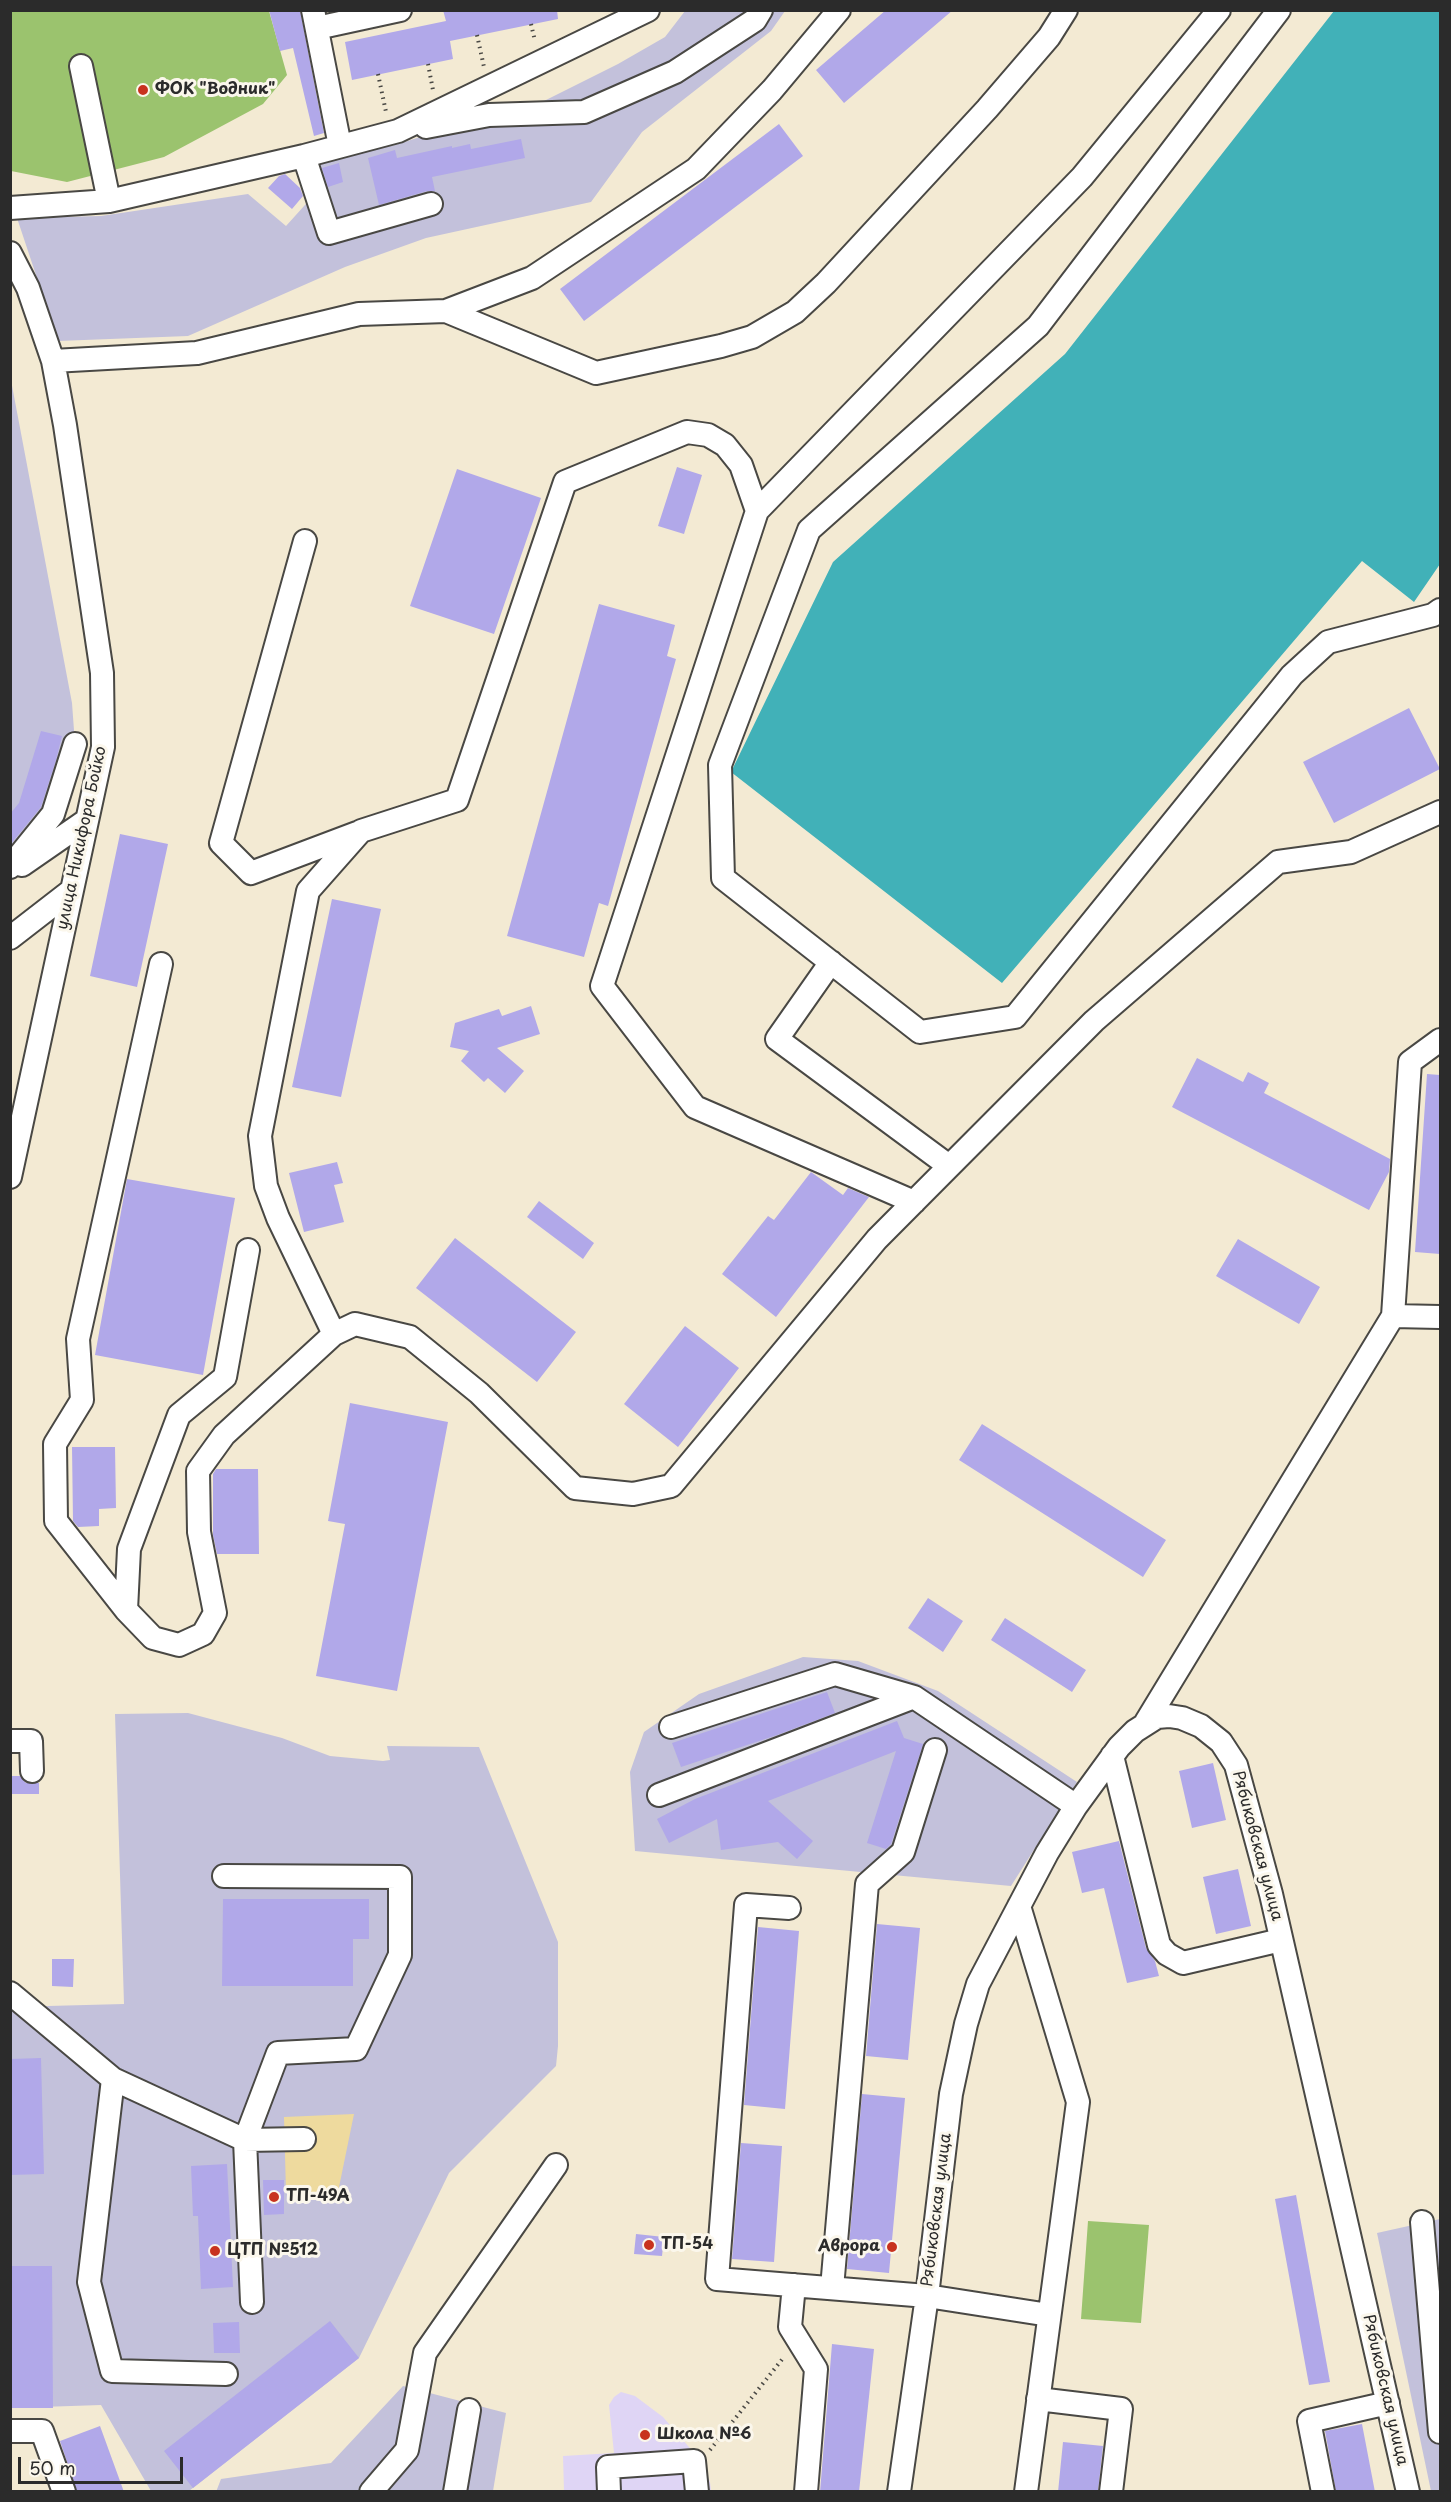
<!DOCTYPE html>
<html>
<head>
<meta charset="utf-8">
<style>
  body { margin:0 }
  #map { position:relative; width:1451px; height:2502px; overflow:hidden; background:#f3ead3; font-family:"Playpen Sans",sans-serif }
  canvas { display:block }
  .frame { position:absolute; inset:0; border:12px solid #2b2b2b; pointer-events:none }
  .scale { position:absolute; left:18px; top:2457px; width:165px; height:27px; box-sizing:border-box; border:3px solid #2b2b2b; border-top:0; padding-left:8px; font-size:18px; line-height:21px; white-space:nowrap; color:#2b2b2b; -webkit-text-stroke:4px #fbf7ec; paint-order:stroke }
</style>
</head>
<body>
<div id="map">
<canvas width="1451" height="2502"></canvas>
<div class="frame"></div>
<div class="scale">50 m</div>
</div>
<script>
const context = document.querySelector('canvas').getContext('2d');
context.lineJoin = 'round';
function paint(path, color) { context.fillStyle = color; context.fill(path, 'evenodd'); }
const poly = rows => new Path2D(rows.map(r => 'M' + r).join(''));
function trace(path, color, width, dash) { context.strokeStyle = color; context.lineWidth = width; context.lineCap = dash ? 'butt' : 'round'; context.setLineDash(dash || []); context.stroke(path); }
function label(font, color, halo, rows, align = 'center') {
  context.font = font + ' "Playpen Sans",sans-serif'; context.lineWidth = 6; context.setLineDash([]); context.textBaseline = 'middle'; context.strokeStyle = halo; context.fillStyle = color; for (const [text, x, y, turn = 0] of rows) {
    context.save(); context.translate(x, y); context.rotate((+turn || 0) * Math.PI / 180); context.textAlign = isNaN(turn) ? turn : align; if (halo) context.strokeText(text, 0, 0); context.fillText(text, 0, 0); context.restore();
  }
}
paint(poly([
  [621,2392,635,2396,663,2417,701,2461,710,2482,711,2491,564,2491,563,2456,614,2453,609,2405,614,2397]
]), '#dfd5f5');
paint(poly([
  [685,11,785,11,771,31,642,132,591,202,426,238,345,267,188,336,58,341,17,218,101,216,248,194,286,226,323,185,316,163,395,145,489,115,530,108,618,64,665,37],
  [10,375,72,703,75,744,53,814,10,867],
  [803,1657,858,1661,938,1691,1077,1782,1011,1886,635,1851,630,1772,644,1732,699,1694],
  [188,1713,282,1738,330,1756,383,1761,390,1760,387,1746,479,1747,558,1942,558,2046,556,2066,449,2173,359,2358,189,2491,151,2491,101,2405,11,2408,10,2007,124,2004,115,1714],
  [1440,2219,1440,2491,1431,2491,1377,2233],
  [403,2386,506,2413,493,2491,216,2492,221,2479,331,2463]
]), '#c3c1db');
paint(poly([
  [10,11,269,11,287,75,263,104,164,157,67,182,11,171],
  [1088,2221,1149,2225,1141,2323,1081,2319]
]), '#9bc36e');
paint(poly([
  [354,2114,338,2192,286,2192,284,2117]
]), '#eeda9e');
paint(poly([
  [1334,11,1440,11,1440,564,1414,602,1362,561,1002,983,731,772,833,562,1065,354]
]), '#41b1b8');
paint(poly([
  [269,10,300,10,324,133,314,136,293,48,280,51],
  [443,10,557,10,558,19,450,41,453,59,352,80,345,42,446,21],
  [886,10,953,10,844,103,816,70],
  [779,124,803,156,584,321,560,289],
  [521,139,525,158,432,177,435,191,427,191,379,205,368,158,395,150,397,158,452,146,452,148,470,144,471,149],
  [339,163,343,182,328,187,322,168],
  [285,174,300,188,303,196,292,209,268,188,279,176],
  [677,467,702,475,684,534,658,526],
  [457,469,541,498,494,634,410,606],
  [599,604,675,625,667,656,676,659,608,906,599,903,584,957,507,936],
  [1409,708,1440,769,1334,823,1303,762],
  [41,731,62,736,56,760,41,807,10,845,10,814,19,803],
  [120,834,168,844,137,987,90,976],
  [332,899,381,909,341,1097,292,1087],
  [531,1006,540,1034,497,1048,524,1071,505,1093,488,1078,484,1082,461,1061,469,1051,450,1047,455,1023,499,1009,502,1016],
  [1197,1058,1243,1082,1248,1072,1269,1083,1264,1093,1390,1159,1389,1172,1369,1210,1172,1107],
  [1427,1074,1440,1075,1440,1254,1415,1252],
  [337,1162,343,1183,334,1185,344,1222,304,1232,289,1173],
  [811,1172,843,1195,848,1188,869,1197,776,1317,722,1274,768,1216,774,1220],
  [127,1179,235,1198,203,1375,95,1355],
  [539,1201,594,1243,583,1259,527,1217],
  [455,1238,576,1332,537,1382,416,1288],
  [1238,1239,1320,1287,1299,1324,1216,1276],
  [685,1326,739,1368,678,1447,624,1404],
  [350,1403,448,1422,397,1691,316,1676,345,1524,328,1521],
  [982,1424,1166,1540,1143,1577,959,1460],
  [72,1447,115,1447,116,1508,99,1509,99,1526,78,1527,73,1521],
  [216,1469,258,1469,259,1554,217,1554,213,1535,213,1474],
  [928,1598,963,1621,943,1652,908,1628],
  [1005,1618,1086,1670,1072,1692,991,1640],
  [827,1692,835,1713,777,1735,681,1767,672,1743],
  [897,1721,904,1738,923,1744,891,1844,886,1849,867,1843,896,1751,768,1801,813,1841,797,1859,778,1842,721,1850,717,1819,669,1843,657,1819,695,1799],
  [1213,1763,1226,1820,1192,1828,1179,1771],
  [10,1776,20,1776,26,1783,39,1783,39,1794,10,1794],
  [1119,1841,1146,1948,1155,1961,1159,1976,1127,1983,1104,1888,1082,1893,1072,1852],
  [1238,1869,1251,1926,1216,1934,1203,1877],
  [223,1899,369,1899,369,1939,353,1939,353,1986,222,1986],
  [877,1924,920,1928,908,2060,866,2056],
  [758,1927,799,1931,785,2109,744,2105],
  [52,1959,74,1959,73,1987,52,1986],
  [41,2058,44,2174,10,2175,10,2059],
  [862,2094,905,2098,889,2273,847,2269],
  [741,2143,782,2146,774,2262,732,2259],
  [227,2164,233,2287,201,2289,198,2216,193,2216,191,2166],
  [263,2180,284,2180,284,2214,264,2215],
  [1296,2195,1330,2382,1309,2385,1275,2199],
  [636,2234,664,2237,662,2256,634,2254],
  [10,2266,52,2266,53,2408,10,2408],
  [330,2321,359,2358,193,2488,164,2451],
  [239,2322,240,2353,214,2353,213,2323],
  [832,2344,874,2349,859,2492,820,2492],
  [1362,2424,1375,2492,1336,2492,1325,2431],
  [100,2426,124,2492,77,2492,60,2441],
  [1063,2442,1103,2446,1098,2492,1058,2492]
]), '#b1a8e9');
const minor = poly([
  [313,10,340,146],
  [1279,10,1038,326,809,530,720,765,723,878,920,1032,1015,1017,1292,675,1328,642,1433,615,1440,610],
  [317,28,400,10],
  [81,66,109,201],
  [426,127,489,115,584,112,675,72,755,20,761,10],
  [304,156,329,233,431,204],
  [10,208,109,201,304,156,398,131,648,10],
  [10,253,28,288,53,361,65,425,102,673,103,747,10,1177],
  [446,311,532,278,696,169,772,90,839,10],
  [53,361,197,353,359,314,446,311,596,373,721,346,752,337,795,312,826,283,987,109,1049,37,1066,10],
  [305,541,221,843,251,873,357,833],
  [22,865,87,820],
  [10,867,53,814,75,744],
  [10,938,72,890],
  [831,962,777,1039,949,1166],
  [161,964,78,1339,82,1400,55,1444,56,1521,126,1610,153,1638,179,1645,203,1634,215,1613,199,1532,198,1471,224,1435,334,1334,355,1324,410,1337,479,1393,575,1488,633,1494,671,1486,877,1239,1094,1021,1278,862,1351,852,1440,812],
  [914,1202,695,1107,602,986,757,511,1082,177,1219,10],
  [1393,1316,1410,1062,1440,1040],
  [334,1334,278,1218,266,1186,260,1136,308,891,361,831,457,800,565,482,687,432,708,435,725,445,741,465,757,511],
  [126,1610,129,1549,179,1415,225,1377,248,1250],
  [1146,1722,1393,1316,1440,1317],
  [671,1727,835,1674,914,1697],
  [10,1741,31,1741,32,1771],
  [1112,1756,1159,1945,1167,1954,1183,1963,1281,1940],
  [659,1795,914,1697,1076,1806],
  [224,1876,400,1877,400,1955,356,2049,278,2053,245,2140,304,2139],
  [1019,1906,1078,2102,1026,2492],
  [789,1908,746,1905,717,2279,927,2296,1049,2315],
  [10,1993,113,2079,89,2282,112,2371,226,2374],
  [113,2079,245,2140,252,2302],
  [1422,2222,1440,2432],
  [794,2285,790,2327,816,2369,806,2492],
  [832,2288,867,1884,903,1852,935,1750],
  [1038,2399,1121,2409,1111,2492],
  [10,2431,42,2431,64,2492],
  [371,2492,407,2450,425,2353,556,2165],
  [455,2492,469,2410],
  [609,2492,608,2467,694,2461,697,2492],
  [899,2492,927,2296,951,2094,966,2024,978,1984,1047,1853,1076,1806,1119,1747,1135,1731,1157,1717,1169,1716,1182,1718,1201,1726,1221,1742,1236,1765,1271,1894,1408,2492],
  [1323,2492,1309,2421,1388,2403]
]);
trace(minor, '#494844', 26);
trace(poly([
  [531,24,535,41],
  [477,35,484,67],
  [428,64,433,90],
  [378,74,386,112],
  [710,2450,784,2357]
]), '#494844', 4, [1.5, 4.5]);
trace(minor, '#fff', 22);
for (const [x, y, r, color] of [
  [143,90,6,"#c8321e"],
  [274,2197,6,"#c8321e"],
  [649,2245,6,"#c8321e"],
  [892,2247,6,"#c8321e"],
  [215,2251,6,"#c8321e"],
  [645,2435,6,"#c8321e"]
]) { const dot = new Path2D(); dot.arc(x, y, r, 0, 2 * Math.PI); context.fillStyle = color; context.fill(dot); trace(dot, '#fbf7ec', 2); }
label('bold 16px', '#2b2b2b', '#fbf7ec', [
  ["ФОК \"Водник\"",155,90],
  ["ТП-49А",286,2197],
  ["ТП-54",661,2245],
  ["Аврора",880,2247,"right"],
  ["ЦТП №512",227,2251],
  ["Школа №6",657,2435]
], 'left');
label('16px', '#2b2b2b', '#fbf7ec', [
  ["улица Никифора Бойко",82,838,-78],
  ["Рябиковская улица",1257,1846,75],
  ["Рябиковская улица",937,2210,-83],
  ["Рябиковская улица",1385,2390,77]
]);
</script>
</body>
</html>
